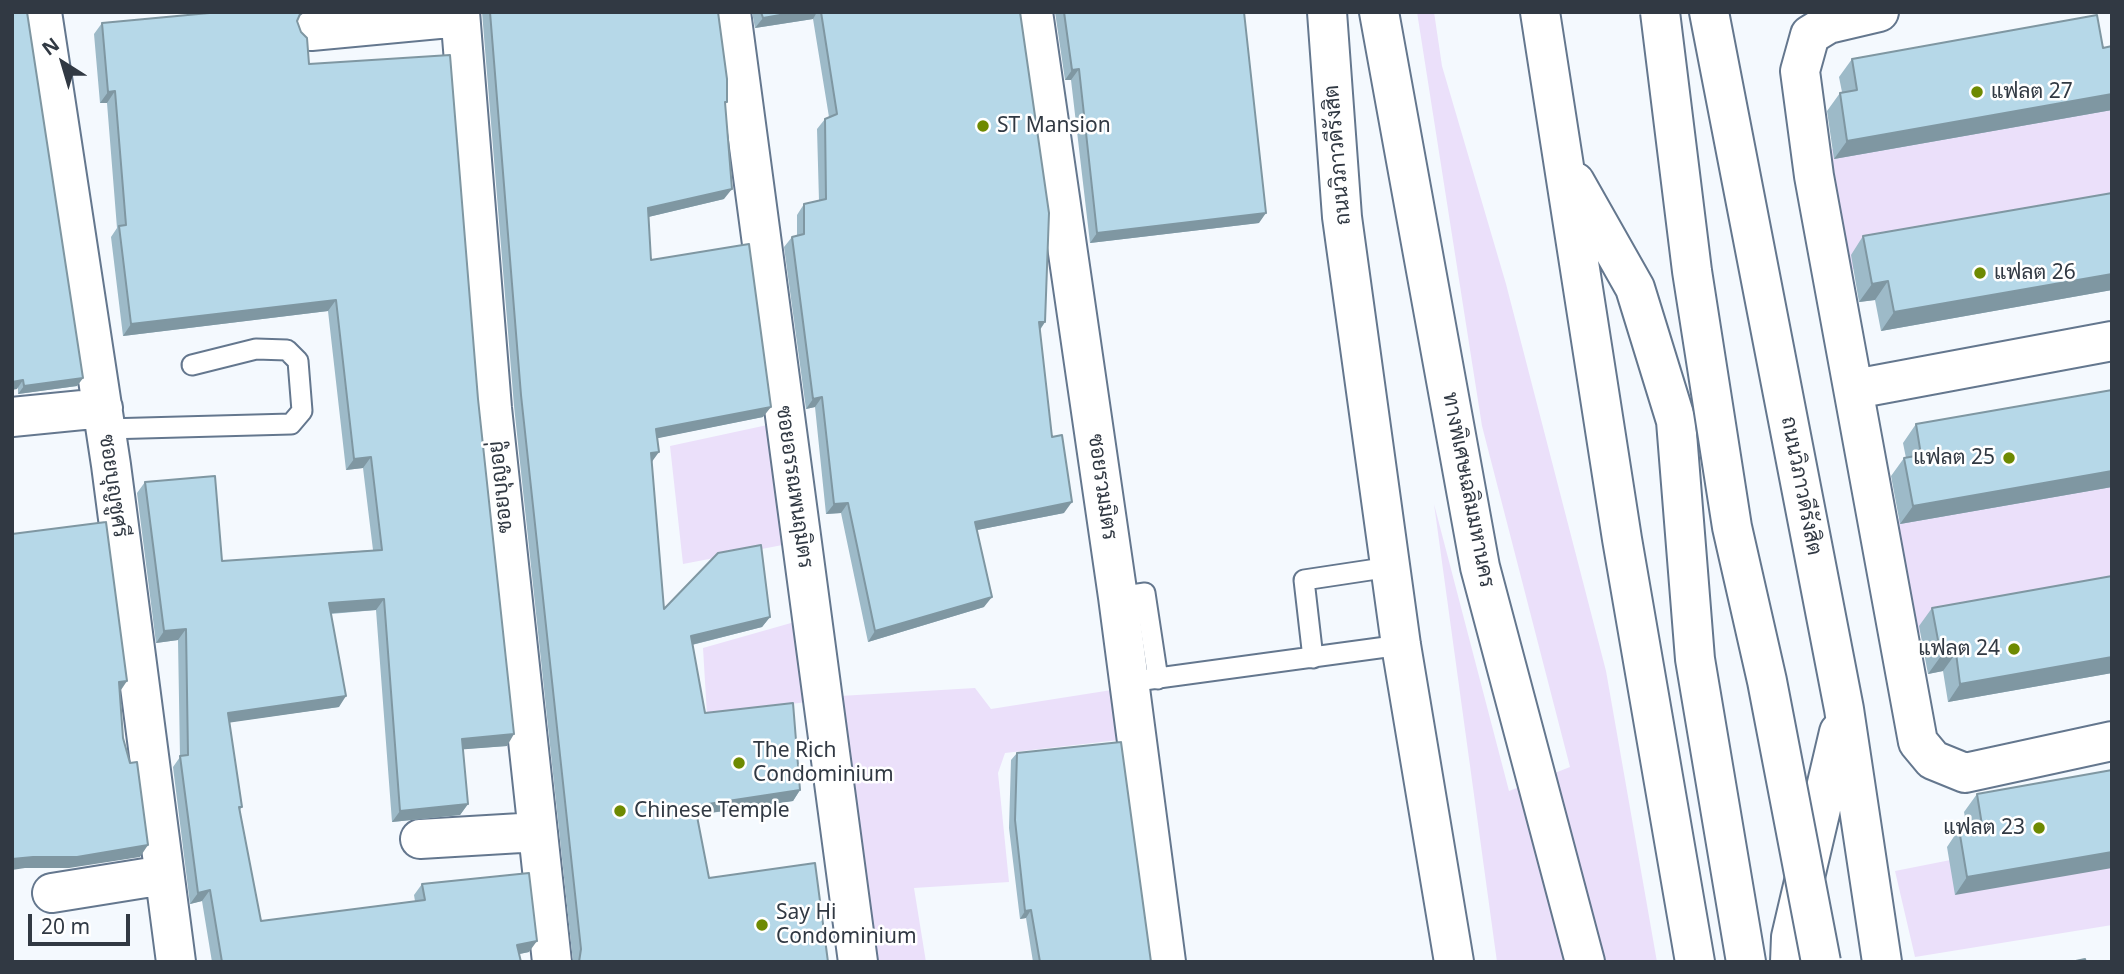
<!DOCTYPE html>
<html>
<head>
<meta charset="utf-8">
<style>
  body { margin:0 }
  #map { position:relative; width:2124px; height:974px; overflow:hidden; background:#f4f9fe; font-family:"Noto Sans",sans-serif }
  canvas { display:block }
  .frame { position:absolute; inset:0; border:14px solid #313943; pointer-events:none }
  .north { position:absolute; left:28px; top:28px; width:70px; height:70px; -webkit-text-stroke:5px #fff; paint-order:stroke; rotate:323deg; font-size:19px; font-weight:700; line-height:28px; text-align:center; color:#313943 }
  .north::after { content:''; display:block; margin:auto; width:24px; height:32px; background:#313943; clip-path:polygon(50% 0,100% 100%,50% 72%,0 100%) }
  .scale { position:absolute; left:28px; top:914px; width:102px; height:32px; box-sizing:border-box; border:4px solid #313943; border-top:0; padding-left:9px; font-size:21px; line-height:24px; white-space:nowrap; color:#313943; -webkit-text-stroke:5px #fff; paint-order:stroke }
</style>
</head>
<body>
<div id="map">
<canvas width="2124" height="974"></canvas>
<div class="frame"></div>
<div class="north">N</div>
<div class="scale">20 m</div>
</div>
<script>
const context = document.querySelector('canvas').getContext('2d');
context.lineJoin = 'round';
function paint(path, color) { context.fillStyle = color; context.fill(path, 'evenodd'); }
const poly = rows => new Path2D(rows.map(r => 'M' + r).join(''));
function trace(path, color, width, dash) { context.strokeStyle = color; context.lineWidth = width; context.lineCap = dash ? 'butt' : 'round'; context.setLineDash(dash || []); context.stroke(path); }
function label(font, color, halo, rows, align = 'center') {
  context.font = font + ' "Noto Sans",Sarabun,sans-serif'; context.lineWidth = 5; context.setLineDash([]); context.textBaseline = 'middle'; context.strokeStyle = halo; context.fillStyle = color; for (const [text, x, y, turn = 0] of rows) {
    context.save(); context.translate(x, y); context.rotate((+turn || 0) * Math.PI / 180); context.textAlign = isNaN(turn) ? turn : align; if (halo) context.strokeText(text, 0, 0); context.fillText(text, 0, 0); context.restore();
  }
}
paint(poly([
  [1417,12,1434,12,1442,66,1506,284,1606,671,1657,962,1497,962,1434,504,1509,791,1570,767,1482,426],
  [2112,96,2112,219,1838,272,1816,152],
  [772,424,793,543,683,564,670,446],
  [2112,480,2112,598,1905,636,1885,521],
  [798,621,814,701,707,715,703,648],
  [975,688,991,709,1118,689,1128,739,1005,753,998,773,1009,882,914,888,926,962,875,962,840,696],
  [2112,828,2112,925,1915,957,1895,871]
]), '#ebe0fa');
const service = poly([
  [106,429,291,424,302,411,298,361,287,350,256,349,192,365],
  [1118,597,1145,593,1158,679],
  [1313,658,1304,580,1390,567],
  [1129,682,1401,645]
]);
const minor = poly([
  [42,12,111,465,176,962],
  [460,12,492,408,552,962],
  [731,12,858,962],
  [1033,12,1118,597,1166,962],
  [1879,12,1828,24,1810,35,1800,71,1814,176,1918,742,1933,760,1965,773,2112,741],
  [311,31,460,17],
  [1855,389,2112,341],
  [12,417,103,408],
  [420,839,538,832],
  [52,893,164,875]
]);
const secondary = poly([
  [1327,12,1342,217,1401,645,1454,962],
  [1709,12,1844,709,1882,962],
  [1790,962,1791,937,1839,732]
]);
const motorway = poly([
  [1379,12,1480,567,1585,962],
  [1540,12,1622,539,1695,962],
  [1575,182,1635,288,1676,421,1695,659,1746,962]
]);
trace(service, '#64778e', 23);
trace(minor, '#64778e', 42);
trace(secondary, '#64778e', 42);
trace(motorway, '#64778e', 42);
trace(service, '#fff', 19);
trace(minor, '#fff', 38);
trace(secondary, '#fff', 38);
trace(motorway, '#fff', 38);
const motorwayBridge = poly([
  [1660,12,1692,271,1732,527,1767,681,1821,962]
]);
trace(motorwayBridge, '#64778e', 42, []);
trace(motorwayBridge, '#fff', 38);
paint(poly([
  [12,12,83,378,77,386,18,394],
  [482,12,718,12,727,102,725,105,724,199,648,217,651,260,763,417,657,438,652,463,664,609,770,617,762,627,692,645,705,713,800,790,793,801,697,815,709,878,828,962,573,962,514,406],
  [752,12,1020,12,1045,322,1040,330,1052,437,1064,513,977,530,984,607,868,642,841,513,826,514,815,407,806,409,784,247,792,237,797,236,797,215,804,204,819,201,817,129,825,119,829,117,813,19,755,28],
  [1055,12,1244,12,1259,223,1090,243,1071,80,1065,80],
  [297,21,507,746,463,749,468,804,460,815,392,822,376,610,331,614,339,707,229,722,242,807,240,810,261,921,415,901,414,895,422,884,529,952,519,954,521,962,212,962,202,901,190,904,173,767,180,757,178,640,156,643,137,493,145,482,222,561,373,550,363,468,346,470,328,311,123,336,111,237,117,228,107,103,100,103,94,34,102,23],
  [2112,46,2112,110,1834,159,1827,111,1840,93,1842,92,1839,77,1852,59,2103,48],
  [2112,193,2112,290,1881,331,1875,300,1859,302,1851,255,1863,236],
  [2112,390,2112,487,1900,524,1891,476,1904,458,1906,458,1903,443,1916,424],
  [2112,576,2112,673,1948,702,1943,671,1928,674,1919,626,1932,608],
  [1017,753,1151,962,1033,962,1026,918,1020,919,1009,828,1011,760],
  [2112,770,1955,895,1947,847,1959,829,1967,828,1964,812,1977,794]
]), '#9dbac8');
paint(poly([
  [797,12,817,12,813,19,755,28,763,18],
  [1079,69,1071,80,1065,80,1072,70],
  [115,91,107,103,100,103,108,92],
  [2112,94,2112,110,1834,159,1847,141],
  [732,189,724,199,640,219,648,208],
  [1266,213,1259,223,1090,243,1097,233],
  [2112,274,2112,290,1881,331,1894,312],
  [1888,281,1875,300,1859,302,1872,284],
  [336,300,328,311,123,336,131,324],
  [1039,322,1045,322,1038,332],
  [83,378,77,386,18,394,24,386],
  [23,380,17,389,12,390,12,382],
  [822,397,815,407,806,409,813,399],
  [771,407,763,417,649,440,656,429],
  [659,452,651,463,651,453],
  [371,457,363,468,346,470,354,459],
  [2112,471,2112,487,1900,524,1913,506],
  [1072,502,1064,513,967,532,975,522],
  [848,503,841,513,826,514,834,504],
  [992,597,984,607,868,642,875,631],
  [384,599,376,610,321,614,329,603],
  [770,617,762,627,683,647,691,636],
  [186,629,178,640,156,643,164,631],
  [1956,653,1943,671,1928,674,1941,656],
  [2112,657,2112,673,1948,702,1960,684],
  [127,681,119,693,119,682],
  [346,696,339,707,220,724,228,713],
  [514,734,507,746,455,750,462,739],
  [800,790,793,801,688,816,695,806],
  [468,804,460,815,392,822,400,811],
  [148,845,140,857,69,868,25,868,12,870,12,859],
  [2112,852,2112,868,1955,895,1967,877],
  [210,890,202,901,190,904,198,893],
  [1031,910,1026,918,1020,919,1025,911],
  [537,941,529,952,510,956,517,945]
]), '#7f97a2');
const building = poly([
  [12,12,27,12,83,378,24,386,23,380,12,382,12,12],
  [220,12,301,12,297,21,301,32,307,38,309,64,450,55,478,399,514,734,462,739,468,804,400,811,384,599,329,603,346,696,228,713,242,807,239,807,261,921,425,900,422,884,529,873,537,941,517,945,521,962,222,962,210,890,198,893,180,756,188,755,186,629,164,631,145,482,215,476,222,561,382,550,371,457,354,459,336,300,131,324,119,226,126,225,115,91,108,92,102,23,220,12],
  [490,12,718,12,727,79,727,102,725,102,732,189,648,208,651,260,749,244,771,407,656,429,659,452,651,453,664,609,718,553,761,545,770,617,691,636,705,713,793,703,800,790,695,806,709,878,815,863,828,962,579,962,581,949,521,395,490,12],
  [761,12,797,12,763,18,761,12],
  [821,12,1020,12,1049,213,1045,322,1039,322,1052,437,1062,435,1072,502,975,522,992,597,875,631,848,503,834,504,822,397,813,399,792,237,804,234,804,204,826,199,825,119,837,114,821,12],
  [1064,12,1244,12,1266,213,1097,233,1079,69,1072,70,1064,12],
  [2097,15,2103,48,2112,46,2112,94,1847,141,1840,93,1857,90,1852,59,2097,15],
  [2112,193,2112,274,1894,312,1888,281,1872,284,1863,236,2112,193],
  [2112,390,2112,471,1913,506,1904,458,1921,455,1916,424,2112,390],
  [106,522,127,681,119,682,123,738,130,763,137,762,148,845,77,857,33,857,12,859,12,534,106,522],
  [2112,576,2112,657,1960,684,1956,653,1941,656,1932,608,2112,576],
  [1121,742,1151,962,1040,962,1031,910,1025,911,1015,820,1017,753,1121,742],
  [2112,770,2112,852,1967,877,1959,829,1982,825,1977,794,2112,770],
  [2085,959,2086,962,2071,962,2085,959]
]);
paint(building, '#b6d8e8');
trace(building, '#7f97a2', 2);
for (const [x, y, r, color] of [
  [1977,92,7,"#6e8a01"],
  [983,126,7,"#6e8a01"],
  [1980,273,7,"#6e8a01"],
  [2009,458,7,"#6e8a01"],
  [2014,649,7,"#6e8a01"],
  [739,763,7,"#6e8a01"],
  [620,811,7,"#6e8a01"],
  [2039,828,7,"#6e8a01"],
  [762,925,7,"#6e8a01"]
]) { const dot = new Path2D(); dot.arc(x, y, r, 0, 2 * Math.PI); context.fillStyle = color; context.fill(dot); trace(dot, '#fff', 2.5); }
label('21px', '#313943', '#fff', [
  ["แฟลต 27",1991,92],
  ["ST Mansion",997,126],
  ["แฟลต 26",1994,273],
  ["แฟลต 25",1995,458,"right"],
  ["แฟลต 24",2000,649,"right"],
  ["The Rich",753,751],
  ["Condominium",753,775],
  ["Chinese Temple",634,811],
  ["แฟลต 23",2025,828,"right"],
  ["Say Hi",776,913],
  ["Condominium",776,937]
], 'left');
label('21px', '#313943', '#fff', [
  ["ถนนวิภาวดีรังสิต",1338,155,-95],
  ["ซอยบุญชูศรี",113,486,82],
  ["ถนนวิภาวดีรังสิต",1801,486,79],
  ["ซอยบุญอยู่",501,487,-96],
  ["ซอยอรรณพนฤมิตร",794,487,82],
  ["ซอยรวมมิตร",1102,487,82],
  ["ทางพิเศษเฉลิมมหานคร",1468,490,79]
]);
</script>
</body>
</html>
